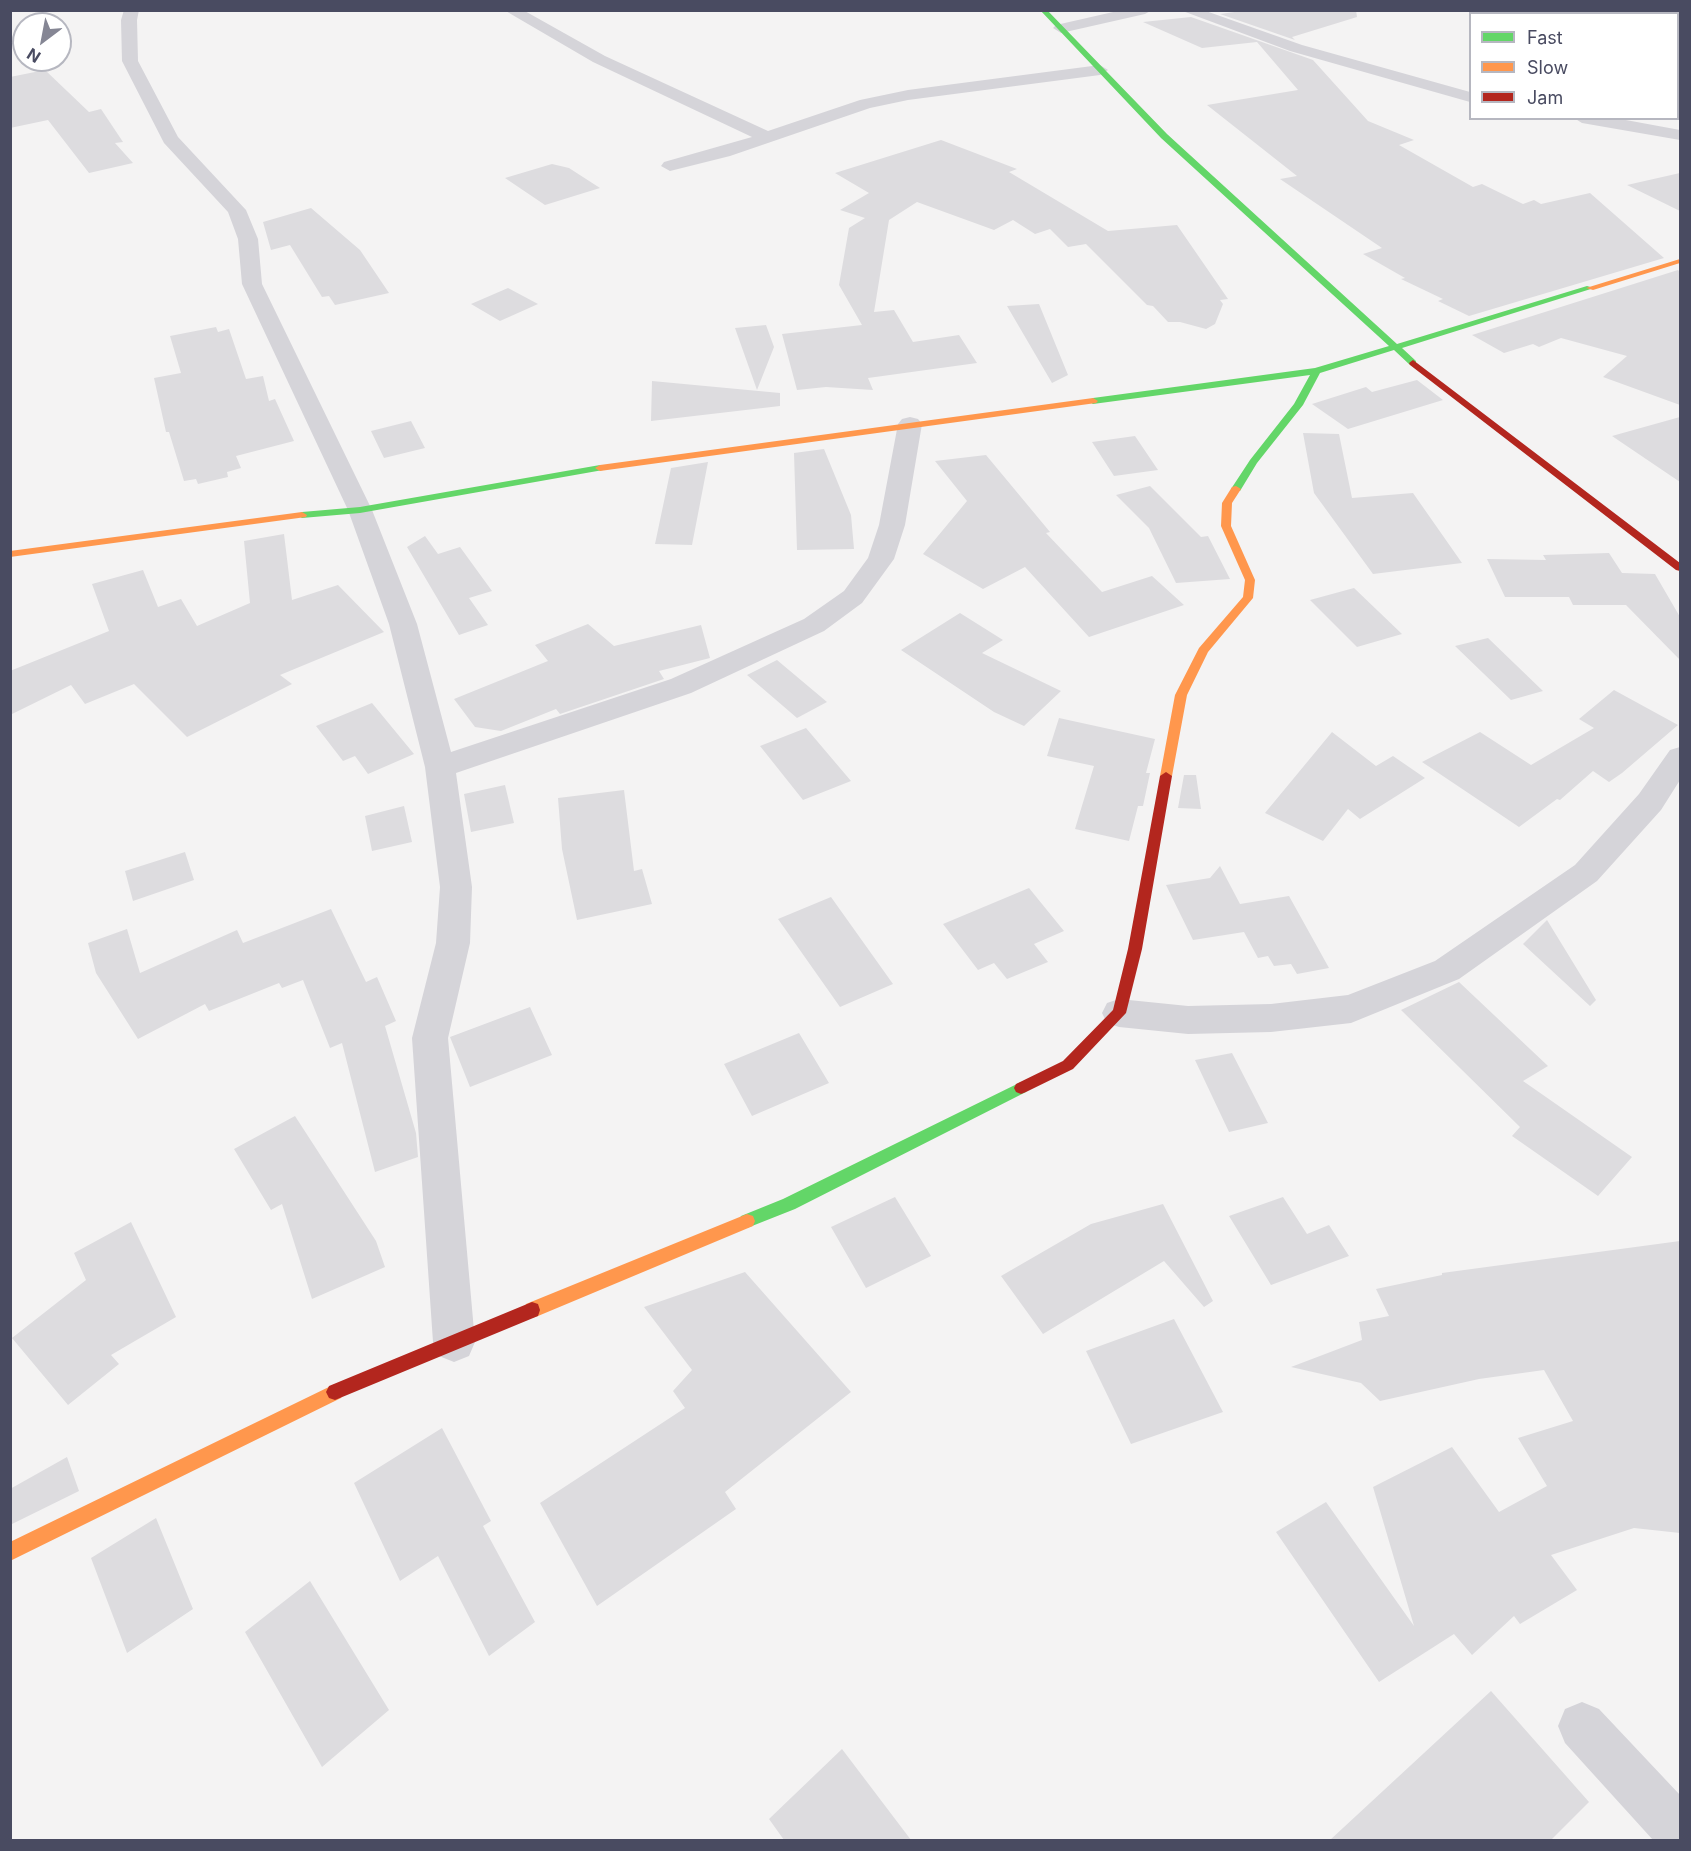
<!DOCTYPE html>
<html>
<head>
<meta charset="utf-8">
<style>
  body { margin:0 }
  #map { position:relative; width:1691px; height:1851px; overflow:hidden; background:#f4f3f3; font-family:Inter,sans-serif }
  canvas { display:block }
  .frame { position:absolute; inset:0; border:12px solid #494b61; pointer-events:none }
  .legend { position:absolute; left:1469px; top:12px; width:210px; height:108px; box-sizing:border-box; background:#fff; border:2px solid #b6b7c0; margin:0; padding:8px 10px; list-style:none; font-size:18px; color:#494b61 }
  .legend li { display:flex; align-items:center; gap:12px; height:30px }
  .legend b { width:30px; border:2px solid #b6b7c0 }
  .north { position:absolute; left:12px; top:12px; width:60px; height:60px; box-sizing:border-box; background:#fff; border:2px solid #b6b7c0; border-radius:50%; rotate:212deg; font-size:16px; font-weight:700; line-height:24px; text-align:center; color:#494b61 }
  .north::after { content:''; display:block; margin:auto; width:21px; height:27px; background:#858694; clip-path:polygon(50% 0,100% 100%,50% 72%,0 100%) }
</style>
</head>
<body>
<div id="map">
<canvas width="1691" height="1851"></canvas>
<div class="frame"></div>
<ul class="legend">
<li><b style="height:8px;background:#63d668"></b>Fast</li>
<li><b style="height:8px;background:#ff974d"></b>Slow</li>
<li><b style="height:8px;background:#b3261e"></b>Jam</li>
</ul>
<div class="north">N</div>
</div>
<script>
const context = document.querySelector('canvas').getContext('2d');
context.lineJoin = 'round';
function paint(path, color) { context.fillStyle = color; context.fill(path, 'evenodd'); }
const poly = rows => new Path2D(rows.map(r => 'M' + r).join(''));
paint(poly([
  [1249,10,1356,10,1357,17,1292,37,1295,40,1220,14],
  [1191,17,1313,60,1368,121,1414,140,1399,145,1473,187,1482,184,1523,204,1534,200,1541,204,1590,193,1664,258,1469,316,1438,301,1443,299,1401,279,1405,278,1363,254,1382,248,1280,179,1297,176,1207,105,1298,90,1257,42,1202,48,1143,22],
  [45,70,89,112,101,109,123,142,115,143,133,163,89,173,48,120,10,128,10,77],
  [941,140,1017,169,1009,172,1108,231,1177,225,1228,299,1220,300,1223,304,1215,324,1206,329,1180,322,1168,322,1153,306,1147,305,1086,244,1068,247,1050,229,1035,234,1013,220,994,230,917,202,889,220,874,312,894,310,913,342,959,335,977,363,868,378,873,390,826,387,797,390,782,334,862,325,839,285,849,228,865,218,840,210,869,193,835,173],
  [552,164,569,168,600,188,545,205,505,178],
  [1680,173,1680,211,1627,185],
  [311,208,360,250,389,293,335,305,329,296,322,297,290,245,271,250,263,222],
  [1678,270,1680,272,1680,405,1603,377,1627,356,1561,338,1539,347,1533,344,1504,353,1472,335],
  [508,288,538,304,500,321,471,304],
  [1039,304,1068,375,1052,383,1007,306],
  [766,325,774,347,757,390,735,328],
  [216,327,218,332,229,329,246,379,263,376,269,401,275,399,294,441,236,456,241,468,227,472,228,477,198,484,196,479,184,481,169,432,166,432,154,378,181,373,170,336],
  [1417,380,1443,400,1348,429,1312,404,1366,387,1372,392],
  [652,381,780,393,780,406,651,421],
  [1680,417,1680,482,1612,436],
  [411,421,425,448,384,458,371,431],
  [1303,433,1339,434,1352,498,1413,493,1462,563,1373,574,1314,493],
  [1135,436,1158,470,1114,476,1092,442],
  [824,449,851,515,854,549,797,550,794,453],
  [986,455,1050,532,1046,533,1102,592,1152,576,1184,605,1089,637,1025,567,983,589,923,554,967,501,935,461],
  [708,462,692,545,655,544,671,468],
  [1150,486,1201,537,1208,536,1230,579,1176,583,1149,528,1116,495],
  [284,534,292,600,338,585,384,632,280,675,292,684,187,737,134,684,85,704,71,685,10,715,10,671,109,631,92,584,143,570,158,607,181,599,197,626,250,603,244,541],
  [425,536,438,554,460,547,492,591,469,598,488,625,459,635,407,547],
  [1609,553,1622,573,1655,574,1680,617,1680,660,1626,605,1573,605,1569,597,1505,597,1487,559,1546,560,1543,555],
  [1354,588,1402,634,1357,647,1310,600],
  [960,613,1003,640,982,653,1061,691,1024,726,994,712,901,650],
  [588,624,614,646,701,625,710,658,659,671,664,679,560,714,556,709,501,731,475,727,454,699,548,661,535,645],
  [1488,638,1543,691,1511,700,1455,646],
  [777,660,827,702,797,718,747,675],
  [1614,690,1678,725,1622,773,1609,782,1593,771,1560,800,1557,799,1519,827,1422,762,1480,732,1531,765,1594,728,1579,719],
  [372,703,414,754,368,774,355,756,343,761,316,726],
  [1059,718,1155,739,1146,773,1150,773,1143,806,1138,806,1129,841,1075,829,1094,766,1047,756],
  [806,728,851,781,803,800,760,746],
  [1332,732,1376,766,1393,756,1425,778,1360,819,1348,809,1323,841,1265,813],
  [1184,775,1196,775,1201,809,1178,808],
  [505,785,514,823,471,832,464,794],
  [624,790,634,871,642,869,652,904,577,920,562,849,558,798],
  [404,806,412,842,372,851,365,816],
  [185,852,194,880,133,901,125,871],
  [1220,866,1240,904,1289,896,1329,968,1297,974,1291,964,1274,966,1268,956,1258,958,1244,932,1193,940,1166,885,1210,878],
  [1029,888,1064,931,1034,944,1048,962,1007,979,994,963,978,970,943,924],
  [831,897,893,984,840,1007,778,919],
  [331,909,366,982,377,977,396,1021,385,1026,416,1133,418,1157,375,1172,342,1043,330,1048,303,980,282,988,279,983,209,1011,205,1004,138,1039,96,973,88,943,127,929,140,973,237,930,243,943],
  [1547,920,1596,1000,1590,1006,1523,944],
  [1459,982,1548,1066,1523,1081,1632,1157,1598,1196,1512,1136,1520,1127,1401,1010],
  [530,1007,552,1055,470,1087,450,1037],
  [799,1033,829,1083,752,1116,724,1064],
  [1232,1053,1268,1123,1229,1132,1195,1060],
  [295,1116,376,1241,385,1267,312,1299,282,1204,271,1210,234,1149],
  [895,1197,931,1256,866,1288,831,1227],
  [1283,1197,1307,1234,1329,1225,1349,1256,1271,1285,1229,1216],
  [1163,1204,1213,1301,1204,1307,1164,1261,1043,1334,1001,1276,1091,1224],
  [131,1222,176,1317,111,1355,119,1364,68,1405,12,1338,86,1280,74,1253],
  [1680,1241,1680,1533,1634,1528,1551,1555,1577,1590,1520,1624,1514,1616,1472,1655,1454,1634,1379,1682,1276,1532,1326,1502,1414,1626,1373,1487,1452,1447,1499,1512,1547,1486,1518,1438,1573,1421,1544,1370,1479,1379,1380,1401,1361,1383,1291,1367,1362,1340,1359,1322,1389,1316,1376,1289,1442,1275,1442,1273],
  [745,1272,851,1392,725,1492,736,1509,597,1606,540,1503,685,1408,673,1391,692,1370,644,1307],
  [1174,1319,1223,1412,1131,1444,1086,1351],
  [442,1428,491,1521,483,1526,535,1622,489,1656,438,1556,400,1581,354,1483],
  [67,1457,79,1491,10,1525,10,1489],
  [156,1518,193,1609,127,1653,91,1558],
  [310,1581,389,1710,322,1767,245,1632],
  [1491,1691,1589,1802,1551,1840,1330,1840],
  [842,1749,911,1840,784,1840,769,1819]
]), '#dddcdf');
paint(poly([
  [124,10,139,10,137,20,138,61,178,137,246,210,258,239,262,284,372,510,417,624,451,752,671,679,804,619,844,591,868,558,879,525,898,424,902,419,910,417,918,419,922,424,905,525,894,559,862,603,824,631,691,693,456,773,472,887,470,943,448,1038,475,1342,469,1356,454,1362,439,1356,433,1342,412,1038,436,943,440,887,425,767,389,624,348,510,242,284,238,239,228,212,164,143,122,61,121,20,124,10],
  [504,10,523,10,605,56,768,131,860,100,908,90,1100,65,1108,70,1100,75,908,100,870,108,730,156,670,171,661,166,664,162,752,137,593,62,504,10],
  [1122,10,1152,10,1145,14,1061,33,1053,28,1056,25,1122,10],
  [1180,10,1203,10,1302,45,1470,92,1470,102,1290,51,1180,10],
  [1615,10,1634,10,1636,14,1617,14,1615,10],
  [1678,32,1680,33,1680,43,1678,42,1678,32],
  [1574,118,1615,118,1680,130,1680,140,1582,123,1574,118],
  [1680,747,1680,780,1661,810,1597,881,1459,979,1351,1023,1271,1032,1188,1034,1119,1027,1107,1023,1102,1013,1107,1003,1119,999,1188,1006,1271,1004,1348,995,1435,961,1575,865,1639,794,1670,750,1680,747],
  [1582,1702,1599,1709,1680,1795,1680,1840,1653,1840,1565,1743,1558,1726,1565,1709,1582,1702]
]), '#d5d4d9');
paint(poly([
  [1040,10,1047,10,1167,134,1397,344,1587,286,1594,288,1402,348,1416,361,1416,365,1410,365,1394,350,1320,373,1303,405,1257,463,1240,491,1232,491,1231,489,1250,460,1294,404,1310,375,1093,404,1088,401,1093,398,1315,368,1389,346,1161,138,1040,10],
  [600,465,603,466,603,470,360,513,302,518,297,515,302,512,360,507,600,465],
  [1021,1082,1026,1084,1028,1088,1026,1092,795,1209,747,1228,741,1226,739,1221,741,1216,783,1199,1021,1082]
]), '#63d668');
paint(poly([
  [1680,259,1680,263,1593,290,1586,288,1680,259],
  [1093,398,1098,401,1096,403,600,471,595,468,600,465,1093,398],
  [1236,486,1241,489,1232,503,1231,526,1255,580,1253,598,1208,652,1187,695,1172,776,1166,780,1160,776,1175,695,1199,648,1243,597,1245,580,1221,526,1222,503,1232,487,1236,486],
  [302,512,307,515,306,517,10,557,10,551,302,512],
  [747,1214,753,1216,755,1221,753,1226,538,1316,532,1318,526,1316,524,1310,526,1304,747,1214],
  [335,1384,341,1386,344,1392,341,1398,10,1561,10,1542,335,1384]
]), '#ff974d');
paint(poly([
  [1413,360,1680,563,1680,571,1676,570,1410,365,1409,363,1413,360],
  [1166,772,1172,776,1142,949,1126,1013,1073,1069,1026,1092,1021,1094,1016,1092,1014,1088,1016,1084,1063,1061,1113,1010,1128,949,1160,776,1166,772],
  [532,1302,538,1304,540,1310,538,1316,335,1400,329,1398,326,1392,329,1386,532,1302]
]), '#b3261e');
</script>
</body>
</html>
